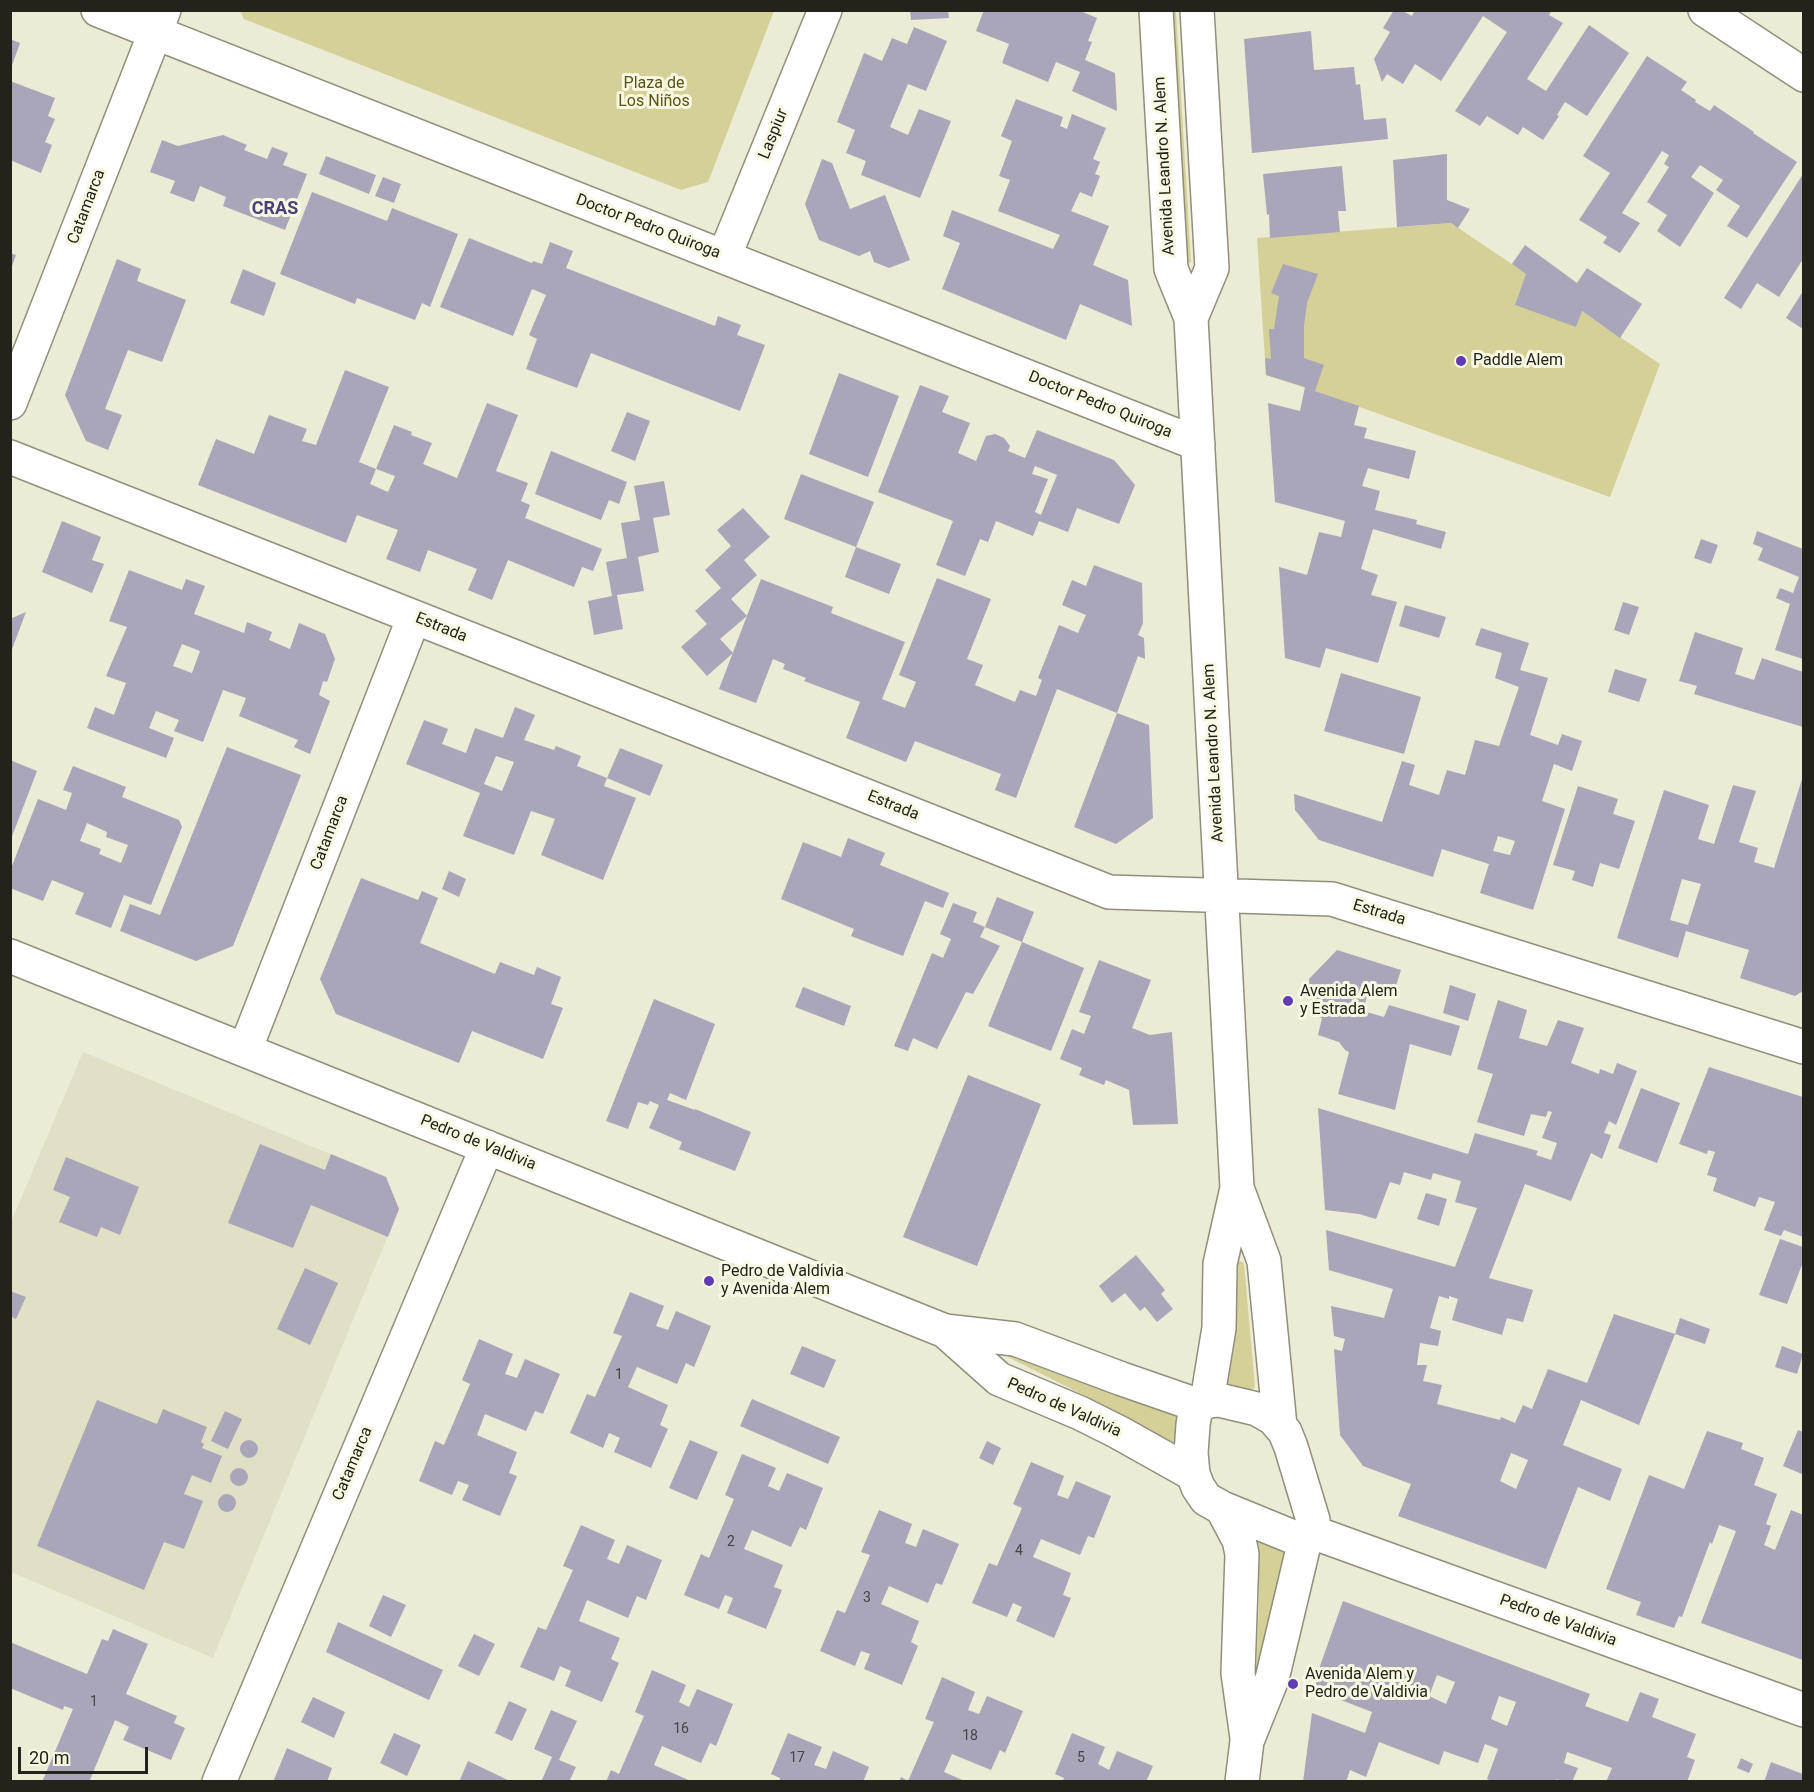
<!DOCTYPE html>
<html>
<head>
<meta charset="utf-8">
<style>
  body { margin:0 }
  #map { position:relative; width:1814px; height:1792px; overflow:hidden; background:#ecebd5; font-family:Roboto,sans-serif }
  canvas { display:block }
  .frame { position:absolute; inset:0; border:12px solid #23231b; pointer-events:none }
  .scale { position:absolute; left:18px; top:1747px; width:130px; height:27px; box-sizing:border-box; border:3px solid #23231b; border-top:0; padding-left:8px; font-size:18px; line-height:21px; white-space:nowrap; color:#23231b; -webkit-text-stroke:4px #f9f8e2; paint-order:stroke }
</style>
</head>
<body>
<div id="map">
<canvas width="1814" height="1792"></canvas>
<div class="frame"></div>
<div class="scale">20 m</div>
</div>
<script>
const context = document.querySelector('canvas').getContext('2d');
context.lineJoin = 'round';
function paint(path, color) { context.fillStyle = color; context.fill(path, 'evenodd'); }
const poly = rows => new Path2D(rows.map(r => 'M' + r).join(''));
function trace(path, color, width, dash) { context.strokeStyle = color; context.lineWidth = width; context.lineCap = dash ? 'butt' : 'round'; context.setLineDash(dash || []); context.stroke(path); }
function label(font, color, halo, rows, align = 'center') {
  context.font = font + ' Roboto,sans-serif'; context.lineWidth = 6; context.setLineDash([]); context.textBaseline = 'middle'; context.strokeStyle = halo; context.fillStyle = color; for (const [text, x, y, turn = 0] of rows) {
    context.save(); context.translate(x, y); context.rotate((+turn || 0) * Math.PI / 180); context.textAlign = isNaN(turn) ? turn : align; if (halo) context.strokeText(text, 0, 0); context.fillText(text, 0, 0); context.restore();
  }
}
paint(poly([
  [83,1052,386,1177,399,1209,213,1658,11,1572,11,1222]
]), '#e2e0c4');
paint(poly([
  [240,11,774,11,708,182,681,190,244,19],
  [1173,11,1176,11,1191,262,1189,263,1187,261],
  [1451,223,1660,364,1610,497,1315,391,1266,375,1257,238],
  [1240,1261,1244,1263,1255,1387,1251,1390,1229,1387,1226,1384,1235,1319,1238,1263],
  [1010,1356,1112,1394,1179,1416,1175,1446,1125,1416,1008,1357],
  [1256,1538,1287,1549,1256,1675,1259,1597]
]), '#d4d098');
paint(poly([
  [910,10,948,10,949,18,911,20],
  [984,10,1078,10,1097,18,1088,41,1092,42,1085,60,1115,73,1117,111,1072,91,1080,72,1056,62,1048,82,1002,63,1009,44,976,31],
  [1394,10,1401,10,1412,16,1415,10,1552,10,1549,15,1563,23,1527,79,1546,91,1589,25,1629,53,1587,116,1565,102,1557,115,1559,116,1543,140,1523,127,1518,135,1487,116,1480,126,1455,111,1507,32,1483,16,1441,81,1415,64,1403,84,1387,74,1382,82,1374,59,1390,32,1383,28],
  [914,27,947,41,926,91,908,84,890,127,908,135,919,109,951,121,920,198,861,175,866,161,846,153,855,130,837,122,864,53,882,61,892,38,907,44],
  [1311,31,1314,70,1354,67,1356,85,1360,84,1364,120,1386,118,1388,139,1252,153,1244,39],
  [10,39,20,43,11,68,10,68],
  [1647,56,1687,82,1681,90,1696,100,1695,102,1710,111,1714,105,1754,132,1753,133,1797,162,1747,238,1727,226,1740,206,1716,190,1723,180,1700,165,1691,177,1714,193,1680,247,1657,231,1667,215,1647,202,1669,167,1664,164,1669,155,1662,151,1622,213,1640,223,1620,253,1603,243,1607,237,1579,220,1610,173,1583,156],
  [10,81,55,98,48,116,55,119,45,142,52,145,41,173,10,160],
  [1016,99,1063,117,1060,126,1067,129,1072,114,1106,128,1093,159,1100,162,1095,174,1100,176,1092,197,1080,192,1071,211,1109,226,1093,265,1128,280,1132,326,1080,304,1066,340,942,289,960,243,943,236,952,210,1053,249,1060,235,998,211,1010,180,999,176,1012,141,1001,136],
  [223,135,247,145,244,150,267,159,272,147,288,153,283,165,307,174,285,230,223,206,226,197,200,186,194,202,170,193,175,181,150,172,162,140,178,146],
  [1447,154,1447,200,1470,209,1458,228,1451,223,1397,227,1393,160],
  [326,156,376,175,369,194,319,174],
  [822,159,832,163,850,209,885,195,910,260,889,268,874,262,870,251,859,256,819,240,805,204],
  [1342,166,1346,211,1338,211,1340,232,1270,238,1269,214,1267,215,1263,174],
  [1803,174,1803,259,1779,297,1757,283,1741,309,1724,298],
  [383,177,401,184,394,203,375,196],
  [312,192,387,221,392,208,458,234,430,307,422,303,415,320,357,298,355,304,280,274],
  [469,238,532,263,533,261,542,264,550,242,573,251,566,268,715,326,718,316,741,325,737,335,765,345,740,411,591,353,577,388,526,369,537,339,529,335,546,295,532,289,513,336,440,307],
  [1525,245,1577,283,1587,268,1642,304,1620,338,1582,311,1576,327,1515,305,1526,274,1512,264],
  [10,253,16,255,11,269,10,269],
  [117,259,141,269,137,281,186,300,162,362,128,350,105,409,122,415,108,450,86,441,65,395],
  [1283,264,1318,274,1307,303,1304,326,1304,358,1324,365,1315,391,1359,406,1354,425,1367,428,1364,438,1416,451,1409,479,1368,468,1362,486,1380,491,1375,510,1417,520,1416,524,1446,532,1441,549,1373,529,1361,569,1378,575,1371,595,1397,602,1378,663,1326,648,1320,668,1285,658,1279,567,1307,575,1319,532,1341,537,1345,521,1275,502,1268,403,1300,411,1305,387,1266,375,1265,358,1271,359,1269,329,1274,329,1279,296,1271,293],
  [243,269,276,283,264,316,230,303],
  [1803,291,1803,329,1786,318],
  [345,370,389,387,359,462,376,469,370,484,388,492,395,476,376,469,394,425,412,432,411,435,432,443,423,464,457,478,487,403,518,415,496,471,528,483,521,501,530,505,525,518,602,549,593,571,582,567,574,587,508,560,492,600,468,590,477,569,428,550,420,572,386,559,398,530,357,515,346,543,198,485,216,439,254,454,269,415,307,429,302,441,316,445],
  [839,373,899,396,868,477,809,454],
  [920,385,949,396,942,412,970,423,958,453,976,461,986,436,995,434,1004,438,1010,446,1008,451,1025,458,1037,430,1114,460,1135,485,1119,524,1077,508,1068,532,1039,521,1033,536,996,521,988,542,980,539,965,576,936,565,953,521,878,492],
  [1035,466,1057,475,1041,515,1035,512,1048,479,1032,474],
  [627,412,650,421,635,461,611,451],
  [551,451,627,482,619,504,609,500,601,520,535,494],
  [801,474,874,502,856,547,784,519],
  [664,481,670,515,653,518,659,552,638,557,644,591,617,595,623,629,594,635,588,601,612,596,606,562,627,558,621,523,640,520,634,486],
  [743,508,770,537,744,560,757,575,731,599,747,616,720,639,733,653,707,676,681,647,707,624,695,611,721,588,705,570,731,546,717,530],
  [62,521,101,537,92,560,104,564,92,593,42,572],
  [1757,531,1803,549,1803,659,1775,650,1790,604,1776,598,1780,588,1793,593,1799,577,1758,560,1763,548,1753,544],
  [1701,539,1718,545,1711,564,1694,558],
  [856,547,901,564,889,594,845,577],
  [1094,565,1142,583,1143,623,1138,635,1144,638,1145,659,1138,656,1117,713,1057,689,1016,798,995,790,1001,774,915,741,906,762,846,738,860,702,804,681,806,678,783,669,785,664,773,659,756,703,719,689,761,579,833,607,831,613,905,642,882,699,905,708,916,682,899,675,937,578,991,599,967,659,983,665,975,685,1015,702,1020,690,1036,696,1042,680,1038,678,1059,625,1078,633,1086,615,1062,605,1072,580,1086,586],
  [129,570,182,590,186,579,205,586,194,614,244,633,247,622,272,632,269,640,290,649,299,623,325,634,335,659,327,682,323,681,319,695,330,701,310,754,294,747,298,740,239,716,246,698,223,690,203,742,174,731,179,720,156,711,149,728,174,738,166,758,87,728,95,707,114,715,126,683,106,676,127,627,109,621],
  [182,644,200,651,192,673,173,666],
  [1623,602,1639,607,1629,635,1614,630],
  [1405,605,1446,617,1439,638,1399,626],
  [26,612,11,652,10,652,10,619],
  [1481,628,1529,643,1520,670,1548,678,1530,735,1558,745,1562,734,1582,741,1572,771,1554,764,1542,801,1565,809,1533,910,1480,893,1489,864,1442,849,1433,877,1319,840,1295,810,1294,794,1382,822,1402,761,1415,765,1409,785,1439,795,1447,770,1465,775,1475,740,1499,746,1519,687,1495,678,1502,653,1475,645],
  [1498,836,1515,841,1510,855,1493,851],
  [1695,632,1743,648,1735,674,1754,680,1762,658,1803,672,1803,727,1694,694,1697,686,1679,681],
  [1615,669,1647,679,1639,702,1608,692],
  [1341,673,1421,697,1404,754,1324,731],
  [515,707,535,715,524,740,554,750,556,746,581,756,577,766,607,778,604,786,636,798,603,880,541,855,555,819,531,811,514,855,463,836,480,793,406,764,424,720,448,729,442,744,466,753,475,728,503,738],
  [496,756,514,762,502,791,484,784],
  [1117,713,1149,725,1153,818,1116,844,1074,827],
  [227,747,301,775,233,946,196,961,120,931,130,904,160,915],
  [620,748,663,765,650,796,607,778],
  [10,760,37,771,11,839,10,839],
  [73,766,126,787,122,797,179,820,182,827,151,905,124,895,111,928,75,914,84,893,52,880,43,901,10,888,10,871,38,799,66,810,72,793,63,790],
  [87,823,107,832,106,837,128,845,121,863,99,854,101,849,80,841],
  [1803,776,1803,991,1795,996,1740,978,1749,950,1686,931,1678,958,1617,938,1664,790,1709,805,1698,839,1714,844,1733,785,1756,791,1739,842,1758,848,1754,862,1774,868],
  [1682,879,1701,884,1688,925,1670,920],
  [1578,786,1618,799,1613,814,1635,821,1619,869,1600,863,1593,887,1572,880,1575,871,1553,865],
  [848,838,885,853,880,865,949,893,943,908,925,901,903,956,851,936,854,929,781,899,803,842,841,857],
  [449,871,466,879,459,897,442,889],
  [361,878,418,900,422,891,438,898,420,943,495,974,500,962,534,975,537,967,561,977,551,1004,563,1008,543,1059,472,1031,459,1063,336,1014,320,979],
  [997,897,1034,912,1022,942,985,927],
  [953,903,977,912,973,922,985,927,980,937,1000,946,973,994,966,992,937,1049,913,1038,908,1051,894,1046,932,953,943,958,951,939,940,934],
  [1022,942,1084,968,1051,1051,988,1026],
  [1337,950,1401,970,1392,998,1368,992,1363,1011,1384,1017,1389,1005,1460,1026,1451,1056,1410,1044,1395,1110,1338,1094,1349,1052,1345,1050,1339,1042,1318,1035,1322,1018,1312,1015,1309,979],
  [1099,960,1151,980,1132,1028,1150,1035,1172,1032,1178,1124,1133,1125,1129,1090,1106,1080,1104,1085,1079,1075,1082,1068,1060,1059,1072,1029,1084,1034,1091,1016,1079,1012],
  [1450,985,1476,994,1468,1021,1443,1013],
  [803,987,851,1006,844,1026,795,1007],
  [654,999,715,1024,686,1100,670,1093,667,1100,695,1110,695,1109,751,1132,735,1171,679,1149,682,1142,649,1128,659,1105,650,1101,648,1105,638,1102,628,1129,606,1121],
  [1498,1000,1527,1010,1519,1038,1547,1046,1558,1020,1584,1028,1571,1063,1599,1074,1600,1069,1613,1074,1617,1063,1637,1071,1616,1125,1609,1121,1604,1133,1611,1135,1602,1159,1591,1153,1571,1201,1525,1184,1489,1278,1533,1290,1523,1322,1507,1318,1502,1335,1452,1320,1458,1299,1449,1296,1449,1299,1439,1296,1430,1328,1441,1331,1438,1346,1420,1343,1417,1365,1427,1365,1423,1381,1442,1385,1437,1404,1500,1420,1501,1417,1515,1423,1523,1405,1532,1409,1548,1369,1587,1383,1614,1314,1675,1334,1680,1318,1710,1329,1705,1344,1675,1334,1639,1425,1581,1400,1563,1445,1622,1469,1610,1501,1578,1487,1546,1569,1398,1516,1411,1484,1363,1466,1340,1435,1334,1349,1342,1351,1345,1339,1334,1336,1331,1306,1384,1318,1393,1289,1329,1270,1326,1230,1455,1267,1477,1208,1455,1202,1461,1181,1433,1173,1431,1180,1404,1172,1400,1185,1390,1182,1376,1219,1359,1214,1325,1210,1318,1108,1468,1154,1475,1133,1538,1151,1536,1155,1551,1160,1557,1143,1542,1138,1552,1112,1548,1111,1546,1117,1531,1114,1524,1136,1477,1122,1493,1074,1477,1069],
  [1511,1453,1528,1460,1516,1489,1500,1481],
  [1709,1067,1803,1097,1803,1237,1784,1230,1781,1236,1764,1230,1775,1202,1759,1197,1755,1207,1713,1191,1717,1178,1707,1175,1715,1152,1708,1150,1707,1154,1679,1144],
  [968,1075,1041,1104,977,1266,903,1237],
  [1641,1088,1680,1103,1657,1163,1618,1148],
  [260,1144,325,1170,331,1154,386,1177,399,1209,388,1237,311,1205,293,1248,228,1223],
  [66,1157,139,1187,120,1235,101,1227,97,1237,59,1222,70,1197,53,1190],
  [1426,1193,1447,1199,1439,1226,1417,1219],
  [1780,1239,1803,1247,1803,1262,1787,1304,1759,1295],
  [1136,1255,1165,1290,1161,1294,1173,1309,1157,1322,1145,1307,1140,1311,1125,1293,1112,1303,1099,1286],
  [305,1268,338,1283,310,1345,277,1329],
  [10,1291,26,1297,16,1319,10,1316],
  [630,1292,664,1306,656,1326,668,1330,676,1311,711,1326,694,1367,686,1363,677,1384,637,1367,628,1387,668,1405,660,1425,668,1429,651,1468,614,1452,620,1438,609,1433,603,1448,570,1433,587,1394,595,1397,622,1336,613,1333],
  [479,1339,513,1354,505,1374,517,1378,525,1359,560,1374,543,1414,535,1411,526,1431,485,1414,477,1435,517,1452,509,1473,517,1476,500,1516,462,1500,469,1485,458,1481,452,1495,419,1481,435,1441,444,1445,470,1384,462,1380],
  [802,1346,836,1360,824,1388,790,1374],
  [1782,1346,1803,1354,1797,1374,1775,1367],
  [752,1399,840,1437,828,1464,740,1426],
  [97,1400,157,1424,163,1409,207,1427,201,1442,204,1444,202,1448,222,1456,211,1483,192,1475,184,1494,203,1501,184,1549,164,1542,144,1590,37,1546],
  [225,1411,242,1419,228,1449,211,1441],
  [1798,1430,1803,1432,1802,1474,1783,1466],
  [1707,1431,1743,1443,1741,1449,1764,1458,1754,1485,1777,1494,1766,1524,1771,1526,1764,1545,1775,1550,1791,1510,1803,1515,1803,1660,1701,1623,1736,1531,1719,1525,1712,1544,1710,1542,1682,1617,1679,1616,1674,1628,1636,1615,1641,1602,1606,1589,1649,1475,1684,1489],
  '240 1449a9 9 0 1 1 18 0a9 9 0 1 1-18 0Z',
  [690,1440,718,1452,697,1500,669,1488],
  [987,1441,1001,1448,993,1465,979,1458],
  [742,1454,776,1468,768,1486,779,1491,787,1473,823,1488,806,1530,800,1527,791,1547,752,1530,744,1549,783,1565,774,1587,782,1590,766,1629,727,1613,733,1598,725,1595,719,1609,684,1595,701,1554,709,1558,734,1499,725,1495],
  [1031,1462,1064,1476,1057,1495,1068,1499,1076,1481,1111,1496,1094,1538,1088,1536,1080,1555,1041,1539,1033,1557,1071,1573,1063,1595,1071,1598,1054,1638,1016,1621,1022,1607,1013,1603,1007,1617,972,1603,989,1563,997,1566,1022,1508,1013,1504],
  '230 1477a9 9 0 1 1 18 0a9 9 0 1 1-18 0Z',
  '218 1503a9 9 0 1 1 18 0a9 9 0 1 1-18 0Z',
  [879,1510,912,1524,905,1543,916,1547,923,1529,959,1544,942,1585,936,1583,928,1603,889,1586,881,1604,919,1621,911,1642,918,1646,902,1685,864,1669,870,1654,861,1651,855,1666,820,1651,837,1610,845,1613,870,1555,861,1552],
  [581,1525,615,1540,607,1559,619,1564,627,1545,662,1560,646,1600,637,1596,628,1618,587,1600,579,1621,620,1638,611,1659,619,1663,602,1702,565,1686,571,1671,560,1666,554,1681,520,1667,538,1627,546,1630,573,1570,563,1566],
  [383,1595,406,1605,391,1637,369,1626],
  [1343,1601,1590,1694,1585,1706,1628,1722,1640,1692,1659,1699,1652,1717,1696,1734,1687,1757,1695,1760,1687,1782,1606,1782,1612,1768,1567,1752,1564,1763,1578,1768,1572,1782,1562,1782,1557,1779,1556,1782,1494,1782,1487,1779,1498,1749,1485,1744,1478,1763,1444,1751,1439,1765,1379,1742,1366,1777,1350,1770,1346,1782,1303,1782,1312,1713,1365,1733,1372,1712,1315,1690,1320,1666],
  [1437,1675,1455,1682,1446,1704,1429,1696],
  [1499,1696,1516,1702,1507,1726,1491,1719],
  [338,1622,443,1670,429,1700,326,1652],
  [113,1629,148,1644,126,1694,177,1716,174,1723,185,1728,171,1760,123,1740,129,1727,115,1720,89,1782,42,1782,73,1709,64,1706,63,1710,10,1688,10,1642,87,1674,102,1639,108,1641],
  [474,1634,495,1644,479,1676,458,1666],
  [652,1670,686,1685,679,1702,689,1707,697,1689,733,1704,716,1746,710,1743,701,1763,662,1746,654,1765,693,1782,606,1782,611,1770,619,1774,644,1716,635,1712],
  [942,1677,975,1692,968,1710,979,1714,987,1696,1023,1711,1005,1753,1000,1750,991,1770,952,1754,944,1772,967,1782,899,1782,901,1777,908,1781,934,1722,925,1719],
  [313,1697,345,1712,334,1738,301,1722],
  [509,1701,527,1709,512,1741,495,1733],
  [551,1710,577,1721,559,1760,576,1767,569,1782,541,1782,552,1757,534,1749],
  [394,1733,421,1745,407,1776,380,1763],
  [788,1733,822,1747,814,1765,826,1769,833,1751,869,1767,863,1782,779,1782,780,1778,771,1774],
  [1072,1733,1105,1747,1098,1764,1109,1770,1117,1751,1153,1766,1146,1782,1062,1782,1064,1778,1055,1774],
  [287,1748,332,1768,327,1782,273,1782],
  [1741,1758,1753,1764,1749,1773,1737,1768],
  [468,1761,512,1782,459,1782],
  [1771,1762,1803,1774,1803,1782,1764,1782]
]), '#a9a6ba');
const minor = poly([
  [98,10,1198,444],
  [1156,10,1171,269,1191,318,1237,1188,1220,1264,1219,1328,1207,1401],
  [1705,10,1804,75],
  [724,257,825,10],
  [1191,318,1212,268,1197,10],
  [10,403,164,10],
  [10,457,1109,892,1332,899,1804,1047],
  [10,956,945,1331,1015,1339,1122,1379,1200,1406],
  [245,1050,414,617],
  [1237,1188,1264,1261,1280,1426],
  [945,1331,999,1379,1080,1413,1118,1432,1193,1474],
  [1219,1400,1257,1409,1273,1418,1285,1432,1291,1447,1313,1520,1312,1532,1306,1536,1301,1538,1293,1537,1222,1508,1206,1499,1198,1487,1193,1474,1191,1453,1193,1425,1195,1412,1200,1406,1207,1401,1219,1400],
  [1222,1508,1239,1540,1242,1554,1238,1673,1247,1738],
  [1312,1532,1804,1710],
  [219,1782,487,1147],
  [1242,1782,1247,1741,1272,1679,1306,1536]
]);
trace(minor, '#908f7b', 36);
trace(minor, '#fff', 33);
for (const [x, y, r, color] of [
  [1461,361,6,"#603bb3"],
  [1288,1001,6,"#603bb3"],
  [709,1281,6,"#603bb3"],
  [1293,1684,6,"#603bb3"]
]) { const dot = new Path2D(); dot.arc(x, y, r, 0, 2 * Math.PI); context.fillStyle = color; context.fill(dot); trace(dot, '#f9f8e2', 2); }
label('14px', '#444443', null, [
  ["1",619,1375],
  ["2",731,1542],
  ["4",1019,1551],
  ["3",867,1598],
  ["1",94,1702],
  ["16",681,1729],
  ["18",970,1736],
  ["17",797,1758],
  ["5",1081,1758]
]);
label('16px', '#595315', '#f9f8e2', [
  ["Plaza de",654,84],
  ["Los Niños",654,102]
]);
label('16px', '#23231b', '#f9f8e2', [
  ["Laspiur",774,134,-68],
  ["Avenida Leandro N. Alem",1165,166,-93],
  ["Catamarca",87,207,-69],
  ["Doctor Pedro Quiroga",648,227,21],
  ["Doctor Pedro Quiroga",1100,405,22],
  ["Estrada",441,628,22],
  ["Avenida Leandro N. Alem",1214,753,-93],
  ["Estrada",893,806,22],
  ["Catamarca",330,833,-69],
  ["Estrada",1379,913,17],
  ["Pedro de Valdivia",478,1143,22],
  ["Pedro de Valdivia",1064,1408,24],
  ["Catamarca",353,1464,-67],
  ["Pedro de Valdivia",1558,1621,20]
]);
label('16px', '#23231b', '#f9f8e2', [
  ["Paddle Alem",1473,361],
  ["Avenida Alem",1300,992],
  ["y Estrada",1300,1010],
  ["Pedro de Valdivia",721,1272],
  ["y Avenida Alem",721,1290],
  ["Avenida Alem y",1305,1675],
  ["Pedro de Valdivia",1305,1693]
], 'left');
label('bold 18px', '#4c3e7b', '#f9f8e2', [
  ["CRAS",275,209]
]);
</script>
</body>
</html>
